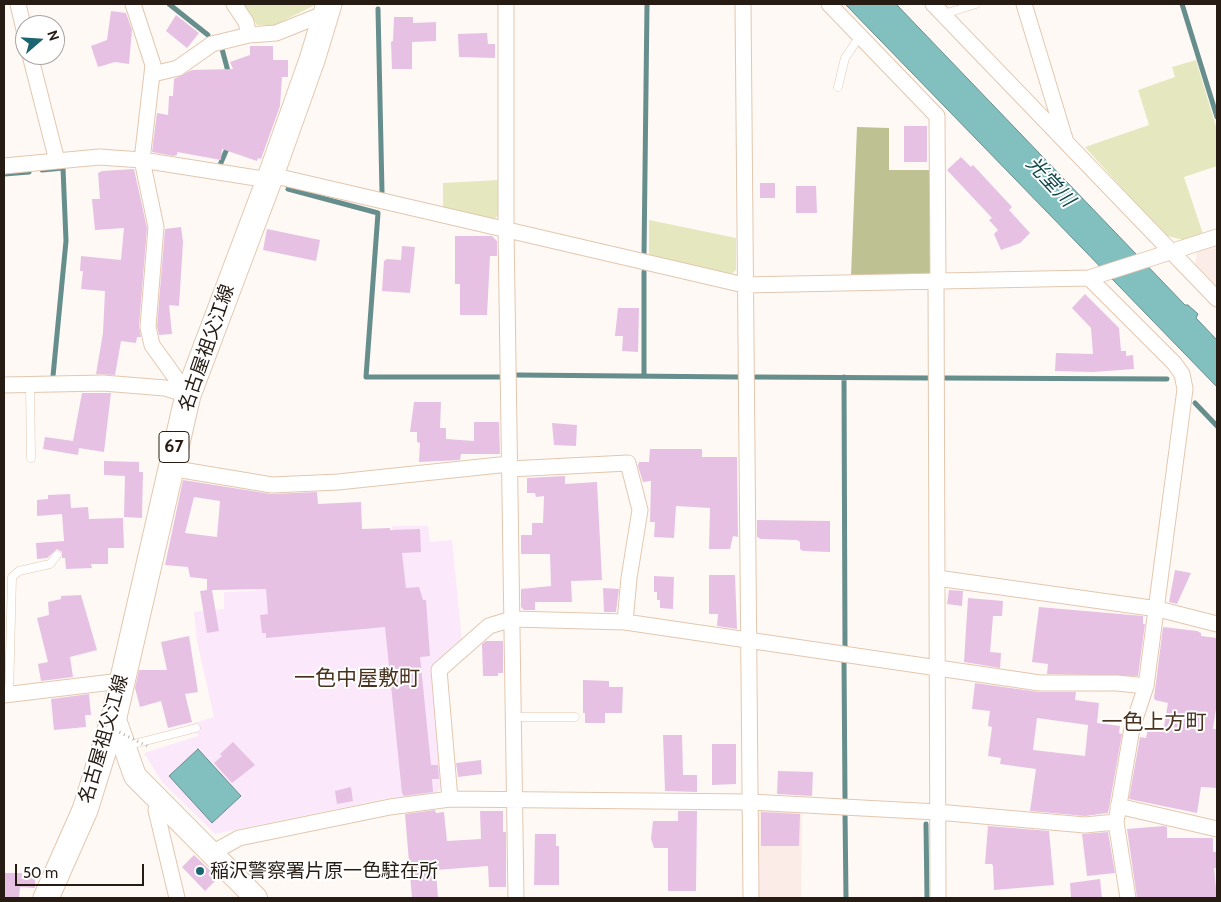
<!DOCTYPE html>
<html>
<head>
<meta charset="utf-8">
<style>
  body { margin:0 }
  #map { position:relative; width:1221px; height:902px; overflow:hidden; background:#fef9f4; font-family:Cabin,sans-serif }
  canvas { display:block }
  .frame { position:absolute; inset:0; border:5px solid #261c14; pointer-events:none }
  .north { position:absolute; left:15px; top:15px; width:50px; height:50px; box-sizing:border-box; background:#fff; border:1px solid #a8a4a1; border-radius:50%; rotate:71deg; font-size:14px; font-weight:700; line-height:20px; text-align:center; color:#261c14 }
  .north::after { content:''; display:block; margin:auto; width:18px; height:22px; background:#1b6571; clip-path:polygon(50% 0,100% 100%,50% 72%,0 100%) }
  .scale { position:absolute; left:15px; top:864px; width:129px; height:22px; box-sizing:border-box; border:2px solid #261c14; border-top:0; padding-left:6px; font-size:15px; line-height:18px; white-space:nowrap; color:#261c14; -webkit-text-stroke:4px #fff; paint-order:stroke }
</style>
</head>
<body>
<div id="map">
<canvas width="1221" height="902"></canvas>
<div class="frame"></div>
<div class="north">N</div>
<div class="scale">50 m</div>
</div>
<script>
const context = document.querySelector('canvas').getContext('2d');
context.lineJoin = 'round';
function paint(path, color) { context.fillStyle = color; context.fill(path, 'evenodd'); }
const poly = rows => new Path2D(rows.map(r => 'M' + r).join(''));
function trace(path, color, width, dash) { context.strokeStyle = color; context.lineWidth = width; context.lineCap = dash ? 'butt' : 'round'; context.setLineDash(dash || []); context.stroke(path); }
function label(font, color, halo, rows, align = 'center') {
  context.font = font + ' Cabin,"Noto Sans JP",sans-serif'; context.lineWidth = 4; context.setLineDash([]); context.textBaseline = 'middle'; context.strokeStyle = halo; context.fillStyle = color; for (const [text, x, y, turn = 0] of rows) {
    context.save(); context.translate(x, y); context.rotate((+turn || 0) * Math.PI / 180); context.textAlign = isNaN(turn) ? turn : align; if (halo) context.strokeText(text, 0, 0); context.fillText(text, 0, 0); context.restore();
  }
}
paint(poly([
  [1217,244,1217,287,1195,265,1197,252],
  [765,806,802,809,801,898,758,898,756,815]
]), '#fcece8');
paint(poly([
  [392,526,428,526,430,542,452,540,462,642,433,668,444,785,435,793,390,798,215,834,162,782,144,753,198,736,194,723,214,717,197,641,194,612,224,609,224,592,255,591,255,556,395,552]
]), '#fbe9fb');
paint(poly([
  [243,4,317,4,275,25,257,25],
  [1196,60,1217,130,1217,166,1184,177,1203,234,1187,241,1164,235,1085,147,1149,125,1138,90,1175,77,1172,67],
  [499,180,499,215,494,219,443,207,443,183],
  [649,220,736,238,736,270,730,275,649,257]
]), '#e5e8be');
paint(poly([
  [857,127,889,128,889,170,929,170,931,271,928,274,851,276]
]), '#bec192');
const water = poly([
  [845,4,896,4,1185,305,1188,305,1198,314,1196,318,1217,340,1217,387,845,4],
  [198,749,241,796,212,823,169,776,198,749]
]);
paint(water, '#82bfbf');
trace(water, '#668e8c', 1);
trace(poly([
  [169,4,208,35],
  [1182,4,1217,117],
  [378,9,382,192],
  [222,49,229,75],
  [220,165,229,144],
  [42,170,63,168,66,241,53,376],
  [4,174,29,172],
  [288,189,378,213,366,377,502,377],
  [644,255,647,5],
  [517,375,738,377],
  [644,376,644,272],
  [753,377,929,378],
  [844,377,845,650],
  [943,378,1167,379],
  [1195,403,1217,426],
  [844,660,845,798],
  [845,812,846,898],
  [926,824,927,898]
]), '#668e8c', 5);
paint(poly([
  [111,11,126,13,132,30,129,64,115,62,98,67,91,46,107,40],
  [176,15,199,33,187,48,166,31],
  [394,17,413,17,413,23,436,22,436,41,412,42,412,69,392,69,391,42,393,41],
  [487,33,488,44,495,44,495,58,459,57,458,34],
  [250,46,273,46,273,60,288,60,288,77,282,77,280,106,261,159,258,158,257,161,222,149,221,160,177,152,177,155,174,156,152,152,157,113,168,115,169,96,173,96,174,79,192,70,233,69,230,62,250,55],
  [904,126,927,126,927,162,904,162],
  [961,157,971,167,973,165,1012,207,1009,210,1030,233,1020,243,1001,250,994,234,998,230,989,220,992,218,947,170],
  [134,169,147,228,139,326,141,337,137,337,136,343,121,341,115,375,96,374,103,333,105,291,81,289,83,271,80,271,81,256,121,260,124,228,95,230,92,199,100,199,98,173,102,171],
  [760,183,775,183,775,198,760,198],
  [796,186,816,186,817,213,796,213],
  [181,227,183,242,179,306,169,305,172,334,159,335,157,326,165,229],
  [267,229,320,240,316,261,263,250],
  [455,236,492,236,497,241,497,256,490,256,487,315,460,315,460,284,455,284],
  [402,246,415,247,410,293,382,291,384,261,387,259,401,260],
  [1085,294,1119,328,1121,351,1126,351,1126,356,1133,355,1134,369,1093,372,1055,371,1056,353,1093,354,1091,328,1072,308],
  [618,308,639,308,638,352,622,351,623,336,615,336],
  [82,393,111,393,104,452,79,448,78,455,43,449,45,437,73,441],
  [414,402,441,402,440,428,446,428,446,439,474,441,474,422,499,422,500,454,461,454,460,460,419,462,420,443,417,442,417,432,410,432],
  [552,423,577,425,576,446,554,445],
  [650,449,702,449,702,457,737,457,738,537,733,536,730,549,709,549,710,508,676,506,674,538,654,537,655,522,650,522,651,481,643,482,638,466,639,462,649,462],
  [104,461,139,462,139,472,143,472,142,518,124,517,125,476,104,475],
  [565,476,565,484,597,482,602,580,571,581,572,602,535,602,535,610,524,610,521,607,521,589,551,586,550,554,521,554,521,535,532,535,532,523,543,523,544,496,536,497,535,493,527,493,527,478],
  [183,480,271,494,317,492,318,504,361,502,362,529,390,528,390,530,420,529,421,552,402,553,406,588,419,587,423,600,426,600,430,656,420,657,431,765,438,765,439,779,432,779,433,792,404,796,402,793,385,627,266,638,266,633,262,633,260,615,268,614,266,589,212,590,219,631,207,633,200,591,207,590,207,579,190,577,188,567,165,565],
  [194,497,220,501,217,537,185,533],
  [70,494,71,508,88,507,89,519,123,518,124,548,108,548,108,564,91,564,92,568,66,569,65,558,62,558,62,552,57,549,47,558,37,559,36,543,64,541,62,514,37,516,37,500,48,499,48,495],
  [757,520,830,521,830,552,803,551,800,549,800,542,797,540,761,539,757,537],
  [1175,570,1191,573,1177,604,1169,602],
  [709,575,735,575,737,629,717,626,718,614,709,614],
  [654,576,674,577,673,609,660,608,660,600,657,600,657,592,654,592],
  [603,588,619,589,616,612,604,612],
  [949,590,963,591,962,606,947,604],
  [81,595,97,650,70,657,73,677,41,681,38,664,48,662,37,618,49,615,48,602,61,599,61,596],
  [968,598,1003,601,1002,616,993,616,990,652,1001,653,1000,668,964,662],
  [1039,607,1143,616,1143,624,1145,624,1138,676,1047,674,1048,664,1032,662],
  [1163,627,1197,631,1201,633,1201,636,1217,638,1217,702,1213,729,1217,729,1217,788,1201,787,1197,813,1129,799,1140,737,1146,738,1148,729,1163,732,1168,703,1155,700,1154,698],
  [189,636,198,692,185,694,192,722,168,728,161,701,140,707,135,688,139,670,167,670,161,642],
  [486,641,503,641,503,673,498,673,498,676,483,676,482,644],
  [583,680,609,681,609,687,623,687,622,713,605,713,605,723,585,723,585,713,583,713],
  [975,683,1039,692,1076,692,1075,700,1099,703,1097,723,1120,726,1119,733,1122,734,1108,813,1085,816,1030,811,1036,769,1000,764,1001,758,988,756,992,727,988,726,990,711,972,709],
  [1037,718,1088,725,1085,756,1033,750],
  [89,694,91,715,85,715,86,727,54,730,51,699],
  [663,735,682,735,683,775,697,775,697,792,665,791],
  [233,742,255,765,232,783,214,763,222,756,220,754],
  [712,744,736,744,736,784,712,785],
  [481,760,482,774,458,777,456,763],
  [778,771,813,772,812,796,777,794],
  [351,787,353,801,337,804,335,791],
  [435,810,436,813,444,812,447,841,481,839,480,811,503,811,503,832,506,832,506,887,489,887,488,866,436,870,438,898,412,898,405,814],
  [678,811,697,811,696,891,668,891,668,848,654,848,651,839,653,821,678,821],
  [761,812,800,814,799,846,761,846],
  [988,826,1049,831,1054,885,994,890,993,866,992,864,985,864],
  [1164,826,1167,827,1167,838,1213,838,1213,852,1216,852,1216,868,1214,868,1217,898,1137,898,1127,829],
  [1108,832,1115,873,1087,876,1082,834],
  [535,834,556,834,556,846,559,846,559,885,534,885],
  [194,855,218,878,205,891,182,867],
  [4,873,35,873,35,888,20,887,19,897,4,897],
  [1100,879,1102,898,1071,898,1070,883]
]), '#e6c1e3');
const lane = poly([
  [944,14,976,4],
  [838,87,845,58,860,36],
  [30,385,31,458],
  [9,695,12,577,19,571,50,564,57,555],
  [513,717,575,717],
  [126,746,196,728]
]);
const street = poly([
  [18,4,25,34],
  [133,4,153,65,142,160,156,227,148,327,152,345,188,395],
  [234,4,246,22,249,35],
  [506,4,506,229,516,898],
  [743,4,751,898],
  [829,4,937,116,938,282],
  [933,4,1217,299],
  [1024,4,1065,139],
  [30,55,57,161],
  [153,74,178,68,212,44,249,35,276,33,326,13],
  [4,166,99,157,142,160,269,180],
  [271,175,744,285,1089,278,1217,237],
  [1089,278,1174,363,1182,374,1185,389,1146,686,1132,728,1116,822,1128,898],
  [936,282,938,898],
  [4,385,103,383,165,388,188,395],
  [170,468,272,485,338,482,509,464],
  [509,469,628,463,640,510,629,578,625,622],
  [937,578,1158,609,1217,624],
  [4,695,121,681],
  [450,799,439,670,489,626,512,619,625,622,1040,683,1117,683,1146,686],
  [161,802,156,810,177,898],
  [1118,806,1217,829],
  [212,853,239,838,390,807,450,799,750,802,937,812,1085,825,1116,822]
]);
const secondary = poly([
  [114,717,135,776,256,898]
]);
const primary = poly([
  [46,898,85,810,114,717,188,395,271,175,312,60,329,4]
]);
trace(lane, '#e3c7af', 9);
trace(street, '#e3c7af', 17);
trace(secondary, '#e3c7af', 24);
trace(primary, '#e3c7af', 27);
trace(lane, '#fff', 8);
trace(street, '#fff', 15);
trace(secondary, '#fff', 22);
trace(primary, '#fff', 25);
trace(poly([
  [97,721,147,746]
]), '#b7b1ab', 3, [1, 4]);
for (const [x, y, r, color] of [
  [200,871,5,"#1b6571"]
]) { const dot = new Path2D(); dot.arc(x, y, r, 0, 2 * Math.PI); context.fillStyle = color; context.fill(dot); trace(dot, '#fff', 2); }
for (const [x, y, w] of [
  [174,447,30]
]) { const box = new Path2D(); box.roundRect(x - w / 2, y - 15.5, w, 31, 4); context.fillStyle = '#fff'; context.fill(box); trace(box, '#261c14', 1); }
label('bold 18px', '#261c14', null, [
  ["67",174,447]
]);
label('19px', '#261c14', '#fff', [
  ["名古屋祖父江線",207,348,-71],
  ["名古屋祖父江線",104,739,-74]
]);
label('19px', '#261c14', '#fff', [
  ["稲沢警察署片原一色駐在所",210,871]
], 'left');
label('italic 20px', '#12494a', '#fff', [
  ["光堂川",1050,182,47]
]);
label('21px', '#49331f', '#fff', [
  ["一色中屋敷町",357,679],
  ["一色上方町",1154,723]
]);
</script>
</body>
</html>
